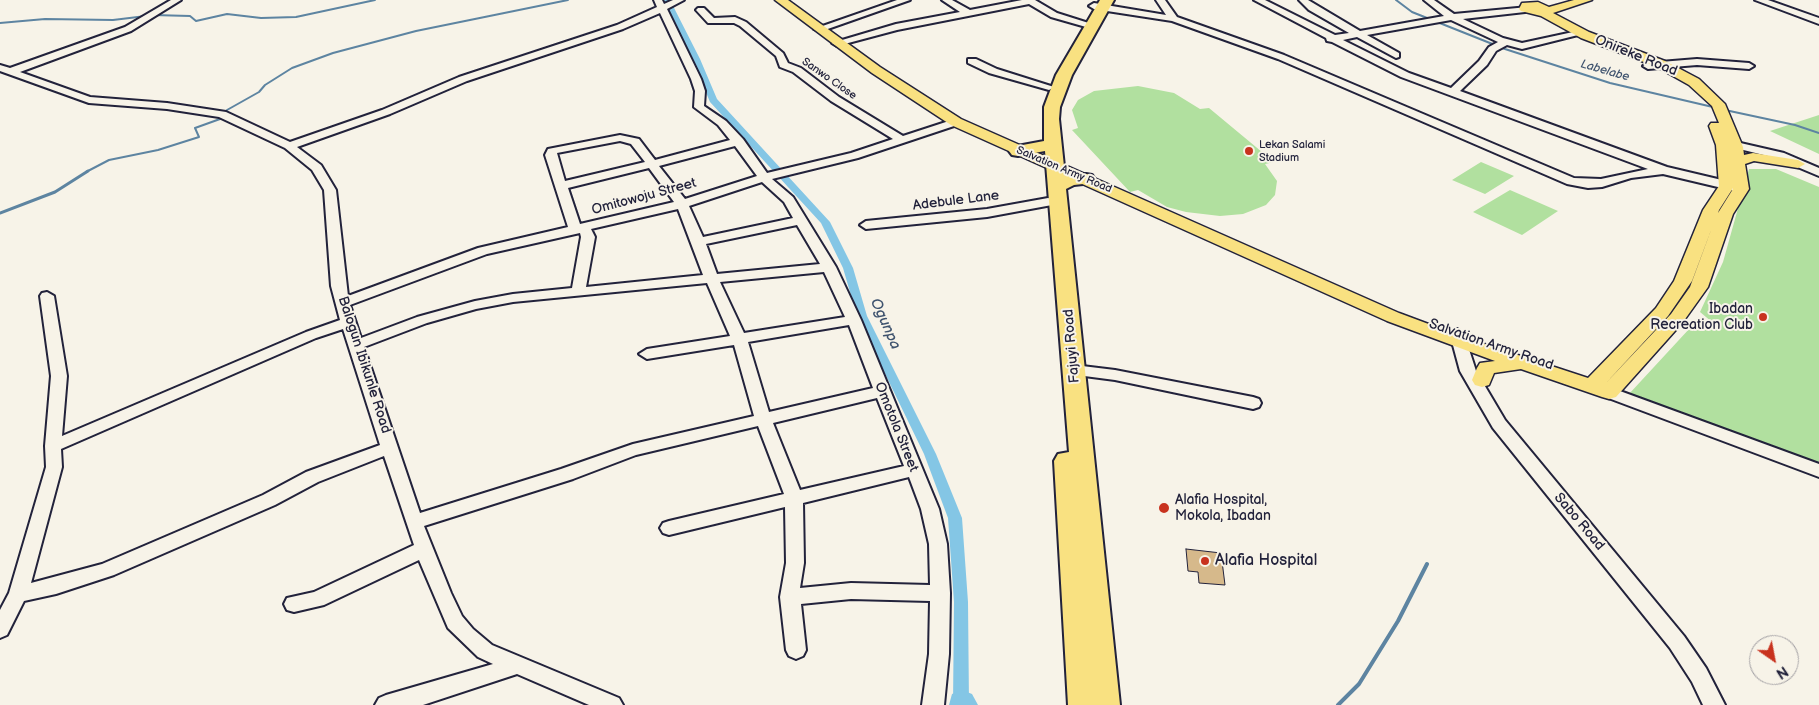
<!DOCTYPE html>
<html>
<head>
<meta charset="utf-8">
<style>
  body { margin:0 }
  #map { position:relative; width:1819px; height:705px; overflow:hidden; background:#f7f3e8; font-family:"Balsamiq Sans",sans-serif }
  canvas { display:block }
  .north { position:absolute; left:1749px; top:635px; width:50px; height:50px; box-sizing:border-box; background:#f7f3e8; border:1px solid #a29fa3; border-radius:50%; rotate:147deg; font-size:14px; font-weight:700; line-height:20px; text-align:center; color:#22223b }
  .north::after { content:''; display:block; margin:auto; width:18px; height:22px; background:#c8321e; clip-path:polygon(50% 0,100% 100%,50% 72%,0 100%) }
</style>
</head>
<body>
<div id="map">
<canvas width="1819" height="705"></canvas>
<div class="north">N</div>
</div>
<script>
const context = document.querySelector('canvas').getContext('2d');
context.lineJoin = 'round';
function paint(path, color) { context.fillStyle = color; context.fill(path, 'evenodd'); }
const poly = rows => new Path2D(rows.map(r => 'M' + r).join(''));
function trace(path, color, width, dash) { context.strokeStyle = color; context.lineWidth = width; context.lineCap = dash ? 'butt' : 'round'; context.setLineDash(dash || []); context.stroke(path); }
function label(font, color, halo, rows, align = 'center') {
  context.font = font + ' "Balsamiq Sans",sans-serif'; context.lineWidth = 4; context.setLineDash([]); context.textBaseline = 'middle'; context.strokeStyle = halo; context.fillStyle = color; for (const [text, x, y, turn = 0] of rows) {
    context.save(); context.translate(x, y); context.rotate((+turn || 0) * Math.PI / 180); context.textAlign = isNaN(turn) ? turn : align; if (halo) context.strokeText(text, 0, 0); context.fillText(text, 0, 0); context.restore();
  }
}
paint(poly([
  [1138,86,1174,93,1200,109,1209,108,1274,162,1265,164,1277,181,1275,195,1266,205,1243,214,1220,216,1186,212,1167,207,1138,190,1130,192,1072,130,1078,128,1072,110,1078,100,1094,91],
  [1819,115,1819,154,1770,131],
  [1481,162,1514,176,1485,194,1452,180],
  [1749,169,1776,169,1819,187,1819,470,1642,405,1629,394,1690,328,1704,331,1712,322,1700,312,1723,262],
  [1510,190,1558,211,1522,235,1473,212]
]), '#b1e09f');
trace(poly([
  [1396,0,1412,12,1505,49,1610,83,1717,108],
  [153,15,190,16,196,21,227,14,261,18,296,17,375,0],
  [0,23,45,19,113,20,146,16],
  [1725,110,1795,125,1819,133],
  [86,172,109,160,158,150,199,137,195,128,220,119,227,110,259,92,265,85,292,68,333,53,416,31,568,0]
]), '#5d84a1', 2);
trace(poly([
  [0,213,55,192,88,171]
]), '#5d84a1', 3);
trace(poly([
  [1338,705,1359,684,1398,621,1427,564]
]), '#5d84a1', 4);
paint(poly([
  [664,0,670,0,700,59,717,99,830,222,853,268,867,316,936,454,962,518,968,602,969,705,953,705,954,602,948,518,924,454,857,316,843,268,821,223,710,102,692,59,664,0]
]), '#84c6e5');
paint(poly([
  [962,690,972,694,978,705,949,705,952,694,962,690]
]), '#84c6e5');
const building = poly([
  [1186,549,1221,553,1225,585,1199,583,1198,572,1188,571,1186,549]
]);
paint(building, '#d6b98b');
trace(building, '#22223b', 1);
const minor = poly([
  [171,0,181,0,131,31,20,72,90,97,167,103,226,112,290,142,382,110,459,77,617,25,657,7,654,0,662,0,664,4,673,0,684,0,667,9,701,79,705,91,704,106,726,121,743,139,767,173,851,153,893,139,831,101,793,72,780,67,776,56,740,26,734,23,708,23,696,10,698,8,704,8,714,18,735,17,746,22,783,53,788,63,801,68,839,97,903,136,952,120,960,120,960,124,858,158,772,179,793,197,836,267,861,320,939,509,947,544,950,593,949,654,944,705,922,705,929,654,930,601,851,599,801,604,806,650,803,656,796,659,789,656,786,650,780,597,786,563,785,507,669,535,663,533,660,528,663,523,669,521,784,494,758,426,636,455,573,479,424,526,451,593,462,616,473,629,492,645,619,698,623,705,589,705,517,674,423,705,375,705,379,698,386,695,493,664,478,657,448,628,419,560,324,605,294,612,287,610,284,604,287,598,314,592,414,545,384,456,318,482,275,505,114,575,56,594,24,601,7,635,0,638,0,610,9,593,46,467,45,446,51,376,40,296,42,293,47,292,54,296,67,376,62,436,306,332,340,320,331,286,324,190,312,170,285,148,219,117,167,109,89,103,0,71,0,65,10,68,125,27,171,0],
  [660,13,691,79,695,91,694,107,718,125,730,140,655,160,639,139,620,135,548,149,545,155,568,227,478,248,348,296,336,190,321,165,297,147,390,114,467,81,623,29,660,13],
  [620,141,631,144,645,162,565,181,557,153,620,141],
  [735,146,757,176,685,199,659,166,735,146],
  [649,168,674,202,580,224,568,188,649,168],
  [762,182,784,202,793,218,703,237,689,206,762,182],
  [678,209,703,275,586,287,595,237,591,229,678,209],
  [797,225,820,264,717,274,706,244,797,225],
  [580,233,581,237,572,288,513,294,475,301,417,317,361,338,350,305,487,254,580,233],
  [824,272,845,317,744,333,720,282,824,272],
  [707,283,730,336,647,349,639,354,647,359,734,345,754,416,633,444,561,469,420,513,364,347,427,323,476,309,513,302,707,283],
  [849,325,873,388,769,412,748,342,849,325],
  [343,329,380,445,306,472,263,495,102,564,31,583,62,467,61,449,316,338,343,329],
  [877,398,904,466,800,490,773,423,877,398],
  [909,477,921,509,929,544,930,585,851,583,800,588,804,563,803,503,909,477],
  [897,0,910,0,822,31,814,29,897,0],
  [942,0,952,0,970,10,1022,0,1035,0,1057,13,1098,26,1093,29,1051,17,1029,4,897,30,837,46,832,43,896,24,960,12,942,0],
  [1156,0,1165,0,1177,17,1284,55,1574,178,1601,179,1648,169,1401,77,1332,42,1327,41,1326,38,1254,0,1265,0,1335,35,1349,33,1309,10,1299,0,1308,0,1360,31,1444,16,1424,0,1434,0,1454,14,1528,7,1530,9,1525,12,1463,19,1503,38,1522,43,1573,32,1578,35,1522,49,1507,45,1496,51,1487,65,1460,91,1667,167,1743,185,1745,188,1739,192,1663,174,1631,178,1602,187,1588,188,1567,184,1278,59,1172,21,1094,9,1089,6,1094,3,1166,15,1156,0],
  [1451,20,1498,42,1489,47,1479,61,1451,88,1409,73,1343,40,1357,37,1396,58,1399,57,1399,53,1367,35,1451,20],
  [1755,0,1768,0,1819,18,1819,24,1755,0],
  [968,59,976,59,997,69,1054,87,1049,90,989,73,968,63,968,59],
  [1697,59,1749,63,1754,66,1749,69,1697,65,1648,69,1643,66,1648,63,1697,59],
  [1723,139,1784,153,1819,168,1819,176,1776,158,1719,144,1717,142,1723,139],
  [1048,198,1052,199,1054,202,1052,205,987,217,866,229,860,225,866,221,987,209,1048,198],
  [1457,329,1464,334,1476,371,1505,420,1684,636,1706,668,1725,705,1703,705,1692,682,1670,648,1493,428,1460,371,1450,334,1457,329],
  [1074,365,1115,370,1253,397,1259,399,1261,403,1259,407,1253,409,1115,380,1069,374,1066,370,1069,366,1074,365],
  [1609,387,1819,464,1819,477,1603,396,1601,392,1603,388,1609,387]
]);
const major = poly([
  [775,0,788,0,880,67,961,119,1399,313,1466,338,1588,378,1656,308,1674,281,1703,210,1719,186,1716,145,1709,126,1711,123,1719,123,1712,106,1689,85,1657,67,1581,38,1541,16,1521,11,1519,9,1522,3,1538,2,1549,7,1574,0,1592,0,1553,13,1589,32,1665,61,1699,79,1725,104,1743,147,1744,155,1753,153,1798,160,1805,164,1798,168,1754,161,1745,164,1749,189,1733,214,1708,287,1683,322,1616,397,1609,399,1602,397,1521,369,1494,373,1489,385,1482,387,1475,385,1472,380,1477,368,1480,363,1495,361,1387,321,951,125,872,73,775,0],
  [1733,188,1733,189,1718,213,1719,210,1733,188],
  [1713,225,1690,287,1671,314,1605,384,1668,316,1692,281,1713,225]
]);
const highway = poly([
  [1100,0,1114,0,1072,75,1060,107,1059,119,1065,176,1086,174,1092,175,1095,179,1092,183,1074,185,1066,189,1120,705,1068,705,1054,461,1058,454,1069,452,1045,151,1018,156,1012,155,1009,151,1012,147,1044,141,1044,107,1056,75,1100,0]
]);
trace(minor, '#22223b', 4);
trace(major, '#22223b', 3);
trace(highway, '#22223b', 4);
paint(minor, '#f7f3e8');
paint(major, '#f9e181');
paint(highway, '#f9e181');
for (const [x, y, r, color] of [
  [1249,151,5,"#c8321e"],
  [1763,317,5,"#c8321e"],
  [1164,508,6,"#c8321e"],
  [1205,561,5,"#c8321e"]
]) { const dot = new Path2D(); dot.arc(x, y, r, 0, 2 * Math.PI); context.fillStyle = color; context.fill(dot); trace(dot, '#f7f3e8', 2); }
label('11px', '#22223b', '#f7f3e8', [
  ["Sanwo Close",829,79,35],
  ["Salvation Army Road",1064,170,23]
]);
label('11px', '#22223b', '#f7f3e8', [
  ["Lekan Salami",1259,145],
  ["Stadium",1259,158]
], 'left');
label('italic 12px', '#3f536e', '#f7f3e8', [
  ["Labelabe",1605,71,16]
]);
label('14px', '#22223b', '#f7f3e8', [
  ["Onireke Road",1636,56,22],
  ["Omitowoju Street",644,197,-15],
  ["Adebule Lane",956,201,-7],
  ["Salvation Army Road",1491,345,19],
  ["Fajuyi Road",1072,346,-95],
  ["Balogun Ibikunle Road",364,365,72],
  ["Omotola Street",896,427,68],
  ["Sabo Road",1579,522,50]
]);
label('14px', '#22223b', '#f7f3e8', [
  ["Ibadan",1753,309],
  ["Recreation Club",1753,325],
  ["Alafia Hospital,",1175,500,"left"],
  ["Mokola, Ibadan",1175,516,"left"]
], 'right');
label('italic 15px', '#3f536e', '#f7f3e8', [
  ["Ogunpa",885,324,66]
]);
label('16px', '#22223b', '#f7f3e8', [
  ["Alafia Hospital",1215,561]
], 'left');
</script>
</body>
</html>
